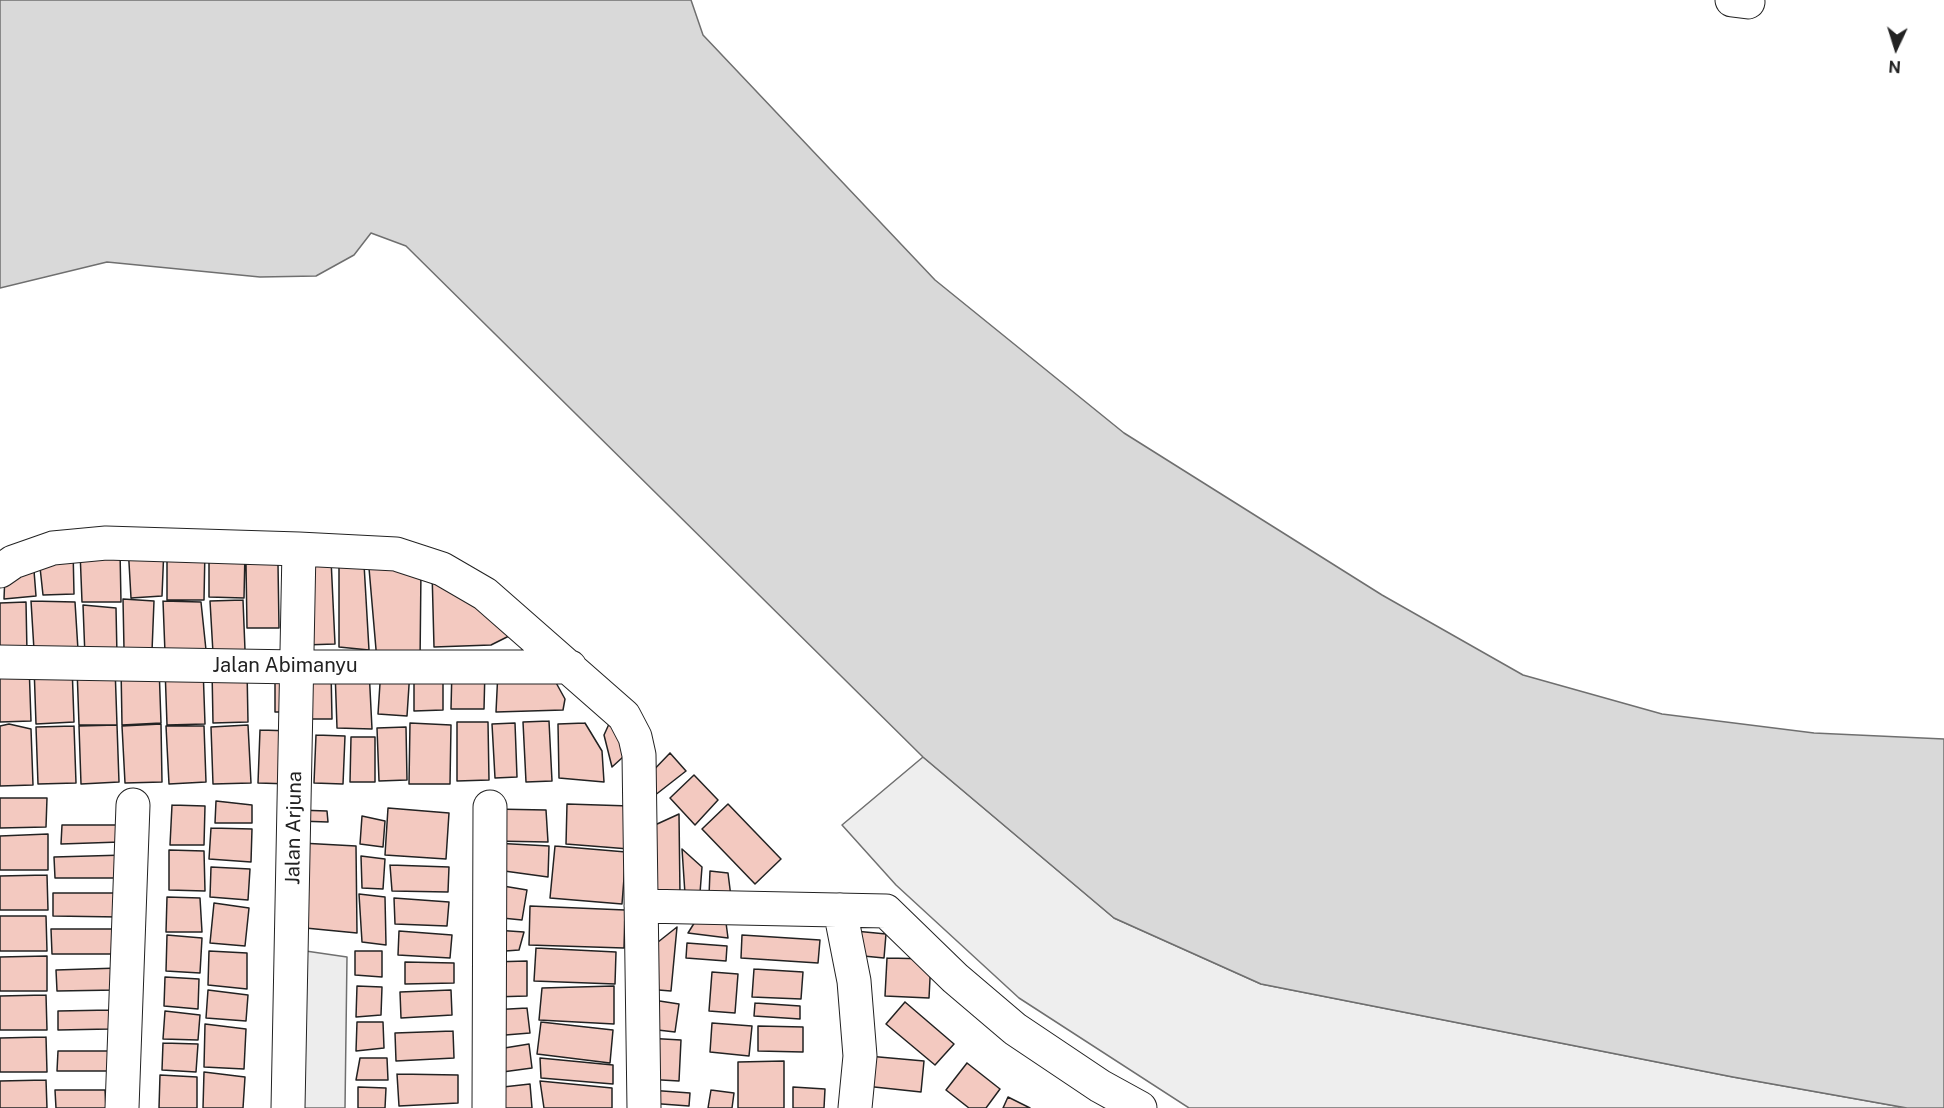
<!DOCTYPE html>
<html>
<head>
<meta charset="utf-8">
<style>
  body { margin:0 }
  #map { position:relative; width:1944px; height:1108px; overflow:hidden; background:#fff; font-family:"Public Sans",sans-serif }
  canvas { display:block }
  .north { position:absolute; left:1866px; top:18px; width:60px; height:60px; -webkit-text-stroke:4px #fff; paint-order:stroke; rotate:184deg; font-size:16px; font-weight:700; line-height:24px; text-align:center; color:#222 }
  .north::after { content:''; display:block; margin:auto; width:21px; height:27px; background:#222; clip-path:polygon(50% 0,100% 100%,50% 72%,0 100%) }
</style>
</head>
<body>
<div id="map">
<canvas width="1944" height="1108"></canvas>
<div class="north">N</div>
</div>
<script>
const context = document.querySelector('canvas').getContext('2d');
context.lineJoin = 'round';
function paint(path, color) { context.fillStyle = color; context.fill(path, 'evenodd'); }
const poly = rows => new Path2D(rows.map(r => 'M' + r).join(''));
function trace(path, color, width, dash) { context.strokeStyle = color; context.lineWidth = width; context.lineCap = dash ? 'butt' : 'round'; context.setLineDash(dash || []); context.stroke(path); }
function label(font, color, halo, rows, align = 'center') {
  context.font = font + ' "Public Sans",sans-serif'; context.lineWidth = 4.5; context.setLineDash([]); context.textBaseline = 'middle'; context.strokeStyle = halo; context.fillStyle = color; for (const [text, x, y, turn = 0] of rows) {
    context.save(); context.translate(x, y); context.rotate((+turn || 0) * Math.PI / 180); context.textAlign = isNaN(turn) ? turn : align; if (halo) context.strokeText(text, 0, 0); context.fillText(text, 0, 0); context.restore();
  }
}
const green = poly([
  [923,757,1114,918,1261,984,1733,1077,1907,1108,1189,1108,1019,998,896,885,842,825,923,757]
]);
paint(green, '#eee');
trace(green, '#6f6f6f', 1.5);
const parking = poly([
  [292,949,347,957,345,1108,289,1108,292,949]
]);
paint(parking, '#ededed');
trace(parking, '#6f6f6f', 1.5);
const water = poly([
  [0,0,691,0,703,35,935,280,1124,433,1382,595,1523,675,1662,714,1814,733,1944,739,1944,1108,1907,1108,1733,1077,1261,984,1114,918,923,757,406,246,371,233,354,255,316,276,260,277,107,262,0,288,0,0]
]);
paint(water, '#d9d9d9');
trace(water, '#6f6f6f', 1.5);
const building = poly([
  [128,545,164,547,162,596,131,598,128,545],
  [209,547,245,552,244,598,209,597,209,547],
  [73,548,74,594,43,595,39,558,73,548],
  [167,549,205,549,204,600,167,600,167,549],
  [80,551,120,551,121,602,82,602,80,551],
  [33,558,36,596,4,599,5,574,33,558],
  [331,559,335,644,304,645,301,560,331,559],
  [246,564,278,564,279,628,247,628,246,564],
  [364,564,369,650,339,647,339,565,364,564],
  [369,568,421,569,420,663,377,661,369,568],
  [432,571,521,630,491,645,434,647,432,571],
  [123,599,154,601,152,651,124,649,123,599],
  [243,600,245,650,213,653,210,601,243,600],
  [31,601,75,602,78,650,34,650,31,601],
  [163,601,201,602,206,650,165,653,163,601],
  [26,602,27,653,0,653,0,603,26,602],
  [83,605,116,608,117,656,85,657,83,605],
  [29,664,31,721,0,722,0,665,29,664],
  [72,665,74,722,36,724,34,666,72,665],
  [159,666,161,723,122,725,121,667,159,666],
  [115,667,117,725,79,725,77,668,115,667],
  [203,667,205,724,167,725,165,668,203,667],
  [414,667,443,669,443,710,414,711,414,667],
  [381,668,410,670,407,716,378,714,381,668],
  [452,668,485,669,484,709,451,709,452,668],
  [247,669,248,722,213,723,212,670,247,669],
  [369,669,372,729,337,728,335,670,369,669],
  [305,670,331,670,332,719,306,719,305,670],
  [549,670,565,699,563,710,496,712,498,671,549,670],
  [275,679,292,679,292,712,275,712,275,679],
  [549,721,552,781,526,782,523,722,549,721],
  [457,722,488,722,489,780,457,781,457,722],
  [410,723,451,725,450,784,409,784,410,723],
  [515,723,517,777,495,778,492,724,515,723],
  [585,723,602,751,604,782,559,778,558,724,585,723],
  [9,724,31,729,33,785,0,786,0,726,9,724],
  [161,724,162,782,125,783,122,726,161,724],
  [609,724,634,747,612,767,604,735,609,724],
  [117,725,119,782,81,784,79,726,117,725],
  [248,725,251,783,213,784,211,727,248,725],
  [74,726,76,783,38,784,36,727,74,726],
  [166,726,204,726,206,782,169,784,166,726],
  [406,727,407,780,379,781,377,728,406,727],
  [260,730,293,731,291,784,258,783,260,730],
  [316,735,345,736,343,784,314,783,316,735],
  [351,737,375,737,375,782,350,782,351,737],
  [670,753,686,771,645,803,645,779,670,753],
  [694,775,718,800,695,825,670,798,694,775],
  [0,798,47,798,46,827,0,828,0,798],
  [216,801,252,805,252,823,215,823,216,801],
  [567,804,630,806,629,849,566,844,567,804],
  [728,804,781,859,755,884,702,829,728,804],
  [172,805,205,806,204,845,170,845,172,805],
  [388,808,449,813,446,859,385,855,388,808],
  [493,809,546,810,548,842,493,841,493,809],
  [298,810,327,811,328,822,298,821,298,810],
  [679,814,680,895,646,895,644,830,679,814],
  [362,816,385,821,383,847,360,844,362,816],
  [62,825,120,825,120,842,61,844,62,825],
  [211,828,252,829,251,862,209,859,211,828],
  [48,834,48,870,0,870,0,836,48,834],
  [301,843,356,846,357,933,295,927,301,843],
  [494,843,549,846,548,877,497,870,494,843],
  [555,846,626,852,622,904,550,898,555,846],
  [682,849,702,867,700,893,685,894,682,849],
  [169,850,204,851,205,891,169,890,169,850],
  [125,855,125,878,55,878,54,857,125,855],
  [361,856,385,859,383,889,362,888,361,856],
  [390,865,449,867,448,892,392,891,390,865],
  [211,867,250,869,248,900,210,897,211,867],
  [710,871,728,873,731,897,709,896,710,871],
  [47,875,48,910,0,910,0,876,47,875],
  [491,884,527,890,522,920,492,917,491,884],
  [53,893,122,893,120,917,53,916,53,893],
  [359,894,385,897,386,945,362,942,359,894],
  [167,897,200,898,202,932,166,932,167,897],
  [394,898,449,902,447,926,395,924,394,898],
  [214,903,249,908,245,946,210,943,214,903],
  [530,906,625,910,624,948,529,945,530,906],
  [725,915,728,938,688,933,698,917,725,915],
  [0,916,46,916,47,951,0,951,0,916],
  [677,927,671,991,646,989,648,950,677,927],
  [51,929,121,929,120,954,52,954,51,929],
  [495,930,524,932,519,950,492,952,495,930],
  [399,931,452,935,450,958,398,955,399,931],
  [855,931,886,934,884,958,853,955,855,931],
  [167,935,202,938,200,973,166,971,167,935],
  [742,935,820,940,818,963,741,958,742,935],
  [687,943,727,946,726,961,686,958,687,943],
  [536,948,616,952,615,984,534,981,536,948],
  [209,951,247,953,247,989,208,985,209,951],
  [355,951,382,951,382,977,355,975,355,951],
  [47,956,47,991,0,991,0,957,47,956],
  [887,958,931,959,929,998,885,996,887,958],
  [527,961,527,996,492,997,491,962,527,961],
  [405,962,454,963,454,983,405,984,405,962],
  [119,968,117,990,57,991,56,970,119,968],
  [754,969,803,972,801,999,752,997,754,969],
  [712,972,738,974,735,1013,709,1011,712,972],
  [165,977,199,979,198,1009,164,1006,165,977],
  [357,986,382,987,381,1015,356,1017,357,986],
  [614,986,614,1024,539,1020,542,988,614,986],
  [208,990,248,995,246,1021,206,1018,208,990],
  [451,990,452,1015,401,1018,400,992,451,990],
  [46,995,47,1030,0,1030,0,996,46,995],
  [653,1000,679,1004,675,1032,649,1029,653,1000],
  [905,1002,954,1044,935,1065,886,1024,905,1002],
  [755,1003,800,1006,800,1019,754,1016,755,1003],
  [527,1008,530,1033,493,1036,491,1010,527,1008],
  [111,1010,110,1029,58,1030,58,1011,111,1010],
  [165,1011,200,1015,198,1040,163,1039,165,1011],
  [357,1022,383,1022,384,1048,356,1051,357,1022],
  [541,1022,613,1030,610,1063,537,1054,541,1022],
  [712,1023,752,1026,749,1056,710,1052,712,1023],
  [205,1024,246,1029,244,1069,204,1067,205,1024],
  [758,1026,803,1027,803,1052,758,1051,758,1026],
  [453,1031,454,1058,396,1061,395,1033,453,1031],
  [46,1037,47,1072,0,1072,0,1038,46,1037],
  [646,1038,681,1040,679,1081,644,1079,646,1038],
  [163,1043,198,1044,196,1072,162,1070,163,1043],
  [529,1044,532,1068,495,1073,492,1050,529,1044],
  [58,1051,114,1051,114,1071,57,1071,58,1051],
  [868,1056,924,1061,921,1092,865,1086,868,1056],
  [360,1058,387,1058,388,1080,356,1080,360,1058],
  [540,1058,613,1065,613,1084,541,1078,540,1058],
  [784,1061,784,1108,738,1108,738,1062,784,1061],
  [967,1063,1000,1089,986,1108,969,1108,946,1090,967,1063],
  [204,1072,245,1077,243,1108,203,1108,204,1072],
  [397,1074,458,1075,458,1103,399,1106,397,1074],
  [160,1075,197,1077,197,1108,159,1108,160,1075],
  [46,1080,47,1108,0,1108,0,1081,46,1080],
  [540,1081,612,1088,612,1108,544,1108,540,1081],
  [530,1084,532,1108,496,1108,494,1088,530,1084],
  [358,1087,386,1088,385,1108,358,1108,358,1087],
  [793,1087,825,1089,824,1108,793,1108,793,1087],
  [55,1090,105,1090,106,1108,56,1108,55,1090],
  [649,1090,690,1093,689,1106,648,1103,649,1090],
  [711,1090,734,1093,732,1108,708,1108,711,1090],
  [1008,1097,1030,1108,1003,1108,1008,1097]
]);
paint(building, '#f3c9c0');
trace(building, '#222', 1.5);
const minor = poly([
  [1732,0,1748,2],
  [0,571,13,562,53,548,106,543,299,549,396,554,442,569,485,594,624,716,635,737,639,755,644,1108],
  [0,662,297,667,570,667],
  [641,906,886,911,955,978,1015,1029,1100,1086,1140,1108],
  [840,910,854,981,860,1056,855,1108],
  [122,1108,133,805],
  [288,1108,299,549],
  [489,1108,490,807]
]);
trace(minor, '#222', 35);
trace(minor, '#fff', 33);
label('20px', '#222', '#fff', [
  ["Jalan Abimanyu",285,666],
  ["Jalan Arjuna",294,828,-89]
]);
</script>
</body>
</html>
